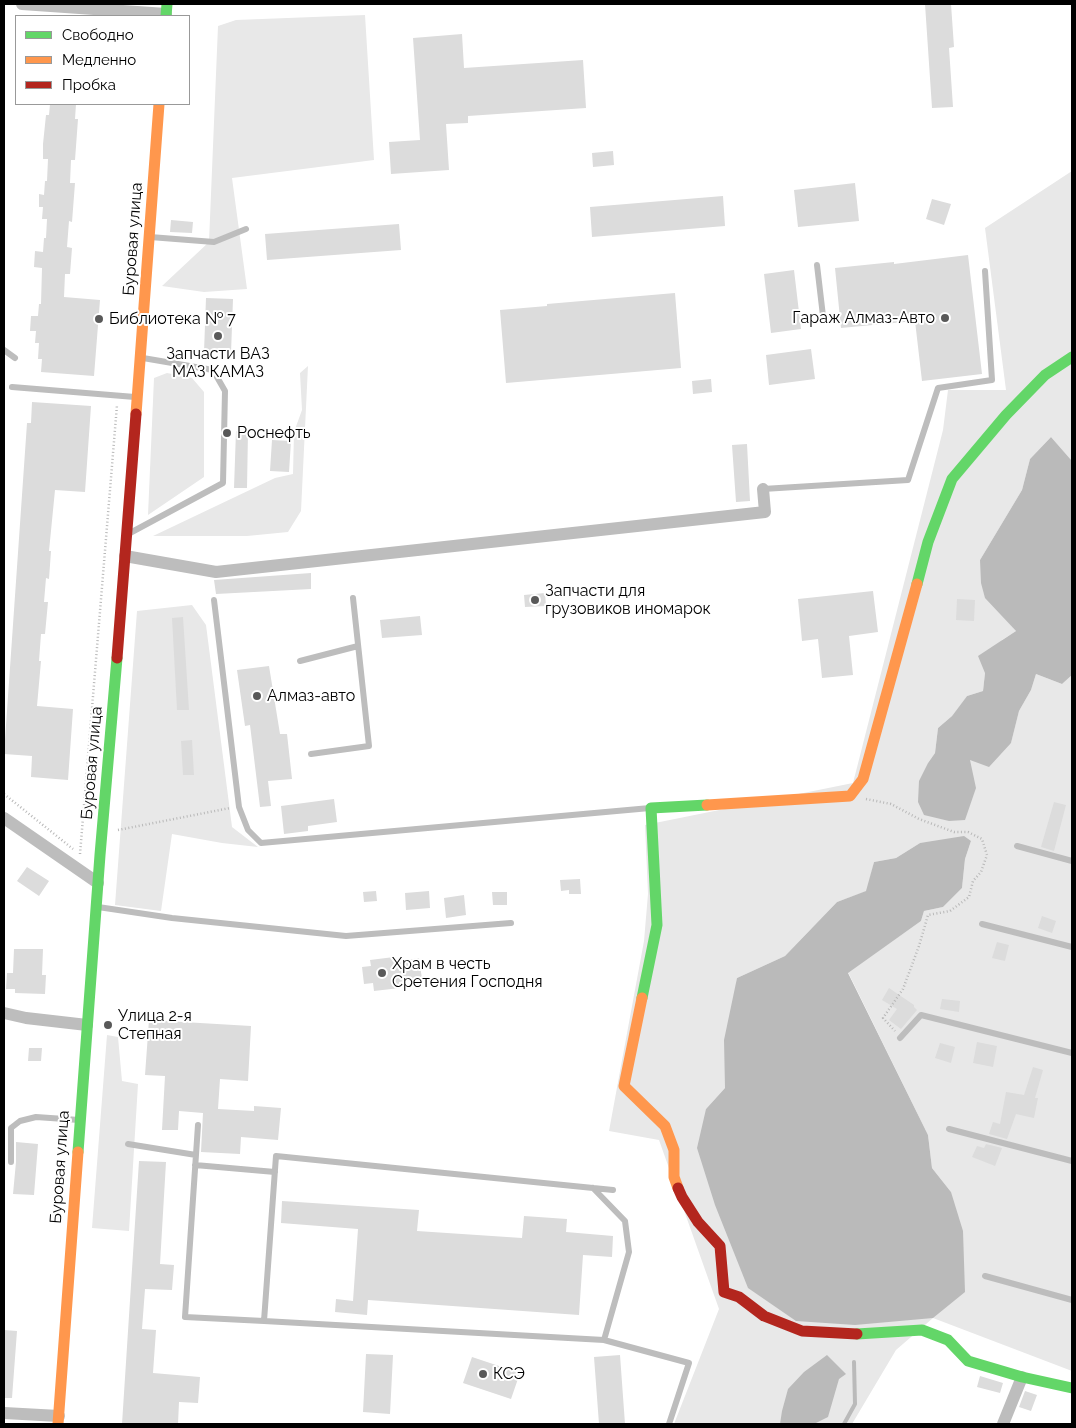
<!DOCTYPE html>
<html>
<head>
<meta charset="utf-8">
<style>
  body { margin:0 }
  #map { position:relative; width:1076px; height:1428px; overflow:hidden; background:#fff; font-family:Raleway,sans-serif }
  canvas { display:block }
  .frame { position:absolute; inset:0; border:5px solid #000; pointer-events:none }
  .legend { position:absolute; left:15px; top:15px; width:175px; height:90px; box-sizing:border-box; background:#fff; border:1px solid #999; margin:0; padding:6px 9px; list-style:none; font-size:15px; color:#000 }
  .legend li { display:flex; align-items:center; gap:10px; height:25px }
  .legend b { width:25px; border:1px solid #999 }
</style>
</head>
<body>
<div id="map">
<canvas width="1076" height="1428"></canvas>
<div class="frame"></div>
<ul class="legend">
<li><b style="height:6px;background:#63d668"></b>Свободно</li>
<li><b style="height:6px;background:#ff974d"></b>Медленно</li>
<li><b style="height:6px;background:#b3261e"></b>Пробка</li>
</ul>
</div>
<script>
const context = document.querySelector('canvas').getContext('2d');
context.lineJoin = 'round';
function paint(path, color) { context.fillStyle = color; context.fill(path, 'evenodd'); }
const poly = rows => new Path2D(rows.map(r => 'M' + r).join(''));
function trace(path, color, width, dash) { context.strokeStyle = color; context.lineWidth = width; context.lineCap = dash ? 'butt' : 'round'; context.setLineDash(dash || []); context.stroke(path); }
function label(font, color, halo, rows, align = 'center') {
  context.font = font + ' Raleway,sans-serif'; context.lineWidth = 4; context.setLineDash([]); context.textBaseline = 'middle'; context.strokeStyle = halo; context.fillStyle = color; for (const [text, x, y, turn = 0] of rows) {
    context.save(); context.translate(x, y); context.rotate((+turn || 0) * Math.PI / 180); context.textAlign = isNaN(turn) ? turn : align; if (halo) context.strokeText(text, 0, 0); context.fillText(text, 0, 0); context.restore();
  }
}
paint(poly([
  [365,15,374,160,232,178,247,289,204,292,162,286,209,242,218,26,236,20],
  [1072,171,1072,461,1051,437,1030,459,1022,490,980,560,1004,617,1016,631,1002,640,985,673,983,691,967,696,952,716,938,728,935,753,928,763,970,759,1011,743,1019,711,1031,690,1036,674,1062,684,1072,675,1072,1371,933,1318,896,1350,852,1424,674,1424,719,1309,659,1140,609,1131,644,941,648,894,645,825,853,783,943,430,948,390,1006,390,985,228],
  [971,841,965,859,962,888,943,907,924,911,921,921,848,972,928,1135,932,1168,951,1192,706,1109,725,1088,737,978,785,956,837,902,867,891,874,862,896,858,920,843],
  [308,366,301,511,288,532,247,536,153,536,275,478,293,474,294,432,302,410,300,373],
  [167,373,192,378,204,392,204,477,148,515,154,378],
  [192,605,206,625,232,827,258,847,222,843,172,834,161,911,115,905,137,611],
  [107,1035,118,1037,122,1081,138,1084,129,1231,92,1228]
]), '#e8e8e8');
paint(poly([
  [1051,437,1072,461,1072,675,1062,684,1036,674,1031,690,1019,711,1011,743,989,767,970,760,976,788,965,820,949,821,924,815,918,802,919,781,928,763,935,753,938,728,952,716,967,696,983,691,985,673,978,656,1016,631,985,598,981,583,980,560,1022,490,1030,459],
  [964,836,971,841,965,859,962,888,943,907,924,911,921,921,848,973,928,1135,932,1168,951,1192,963,1231,965,1292,933,1318,855,1325,796,1321,748,1288,715,1205,697,1148,706,1109,725,1088,724,1040,737,978,785,956,837,902,866,891,874,862,896,858,920,843],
  [827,1355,846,1374,839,1379,828,1417,814,1424,780,1424,782,1411,788,1389,804,1372]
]), '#bababa');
trace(poly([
  [844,1424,855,1404,854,1362]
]), '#bababa', 4);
paint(poly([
  [925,4,951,4,954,47,949,48,953,107,932,108],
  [462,34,464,68,583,60,586,108,468,116,468,123,446,124,449,170,391,174,389,142,420,140,413,38],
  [50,104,76,104,75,119,78,119,75,160,71,160,70,183,75,183,72,222,69,221,67,247,72,248,70,274,65,274,64,297,100,300,94,376,41,372,42,359,38,359,39,343,35,343,36,331,30,331,31,316,38,316,39,304,41,304,42,268,34,267,35,251,43,252,44,238,46,238,47,219,42,219,43,207,39,207,39,194,44,195,45,181,47,181,48,159,43,159,43,144,46,115,49,115],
  [613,151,614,165,593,167,592,153],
  [855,183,859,221,798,227,794,190],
  [723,196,725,226,592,237,590,207],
  [932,199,951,204,944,225,926,219],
  [171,220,193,222,192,233,170,232],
  [399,224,401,250,267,260,265,234],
  [968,255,982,374,922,381,915,321,841,328,835,268,894,262,894,264],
  [794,270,801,329,771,333,764,274],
  [675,293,681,368,506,383,500,310,547,306,547,304],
  [206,298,233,299,231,353,204,352],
  [811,349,815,379,769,385,766,355],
  [711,379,712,392,693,394,692,381],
  [32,402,91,406,85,492,55,490,49,551,51,551,49,579,46,578,44,602,48,602,45,634,41,634,39,661,41,661,37,706,73,709,68,780,31,777,32,756,4,754,27,423,31,423],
  [236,431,248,432,247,488,234,488],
  [272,440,291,441,289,472,270,471],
  [747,444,750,501,736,502,732,445],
  [311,573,311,589,216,594,214,580],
  [873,591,878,632,849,636,853,675,822,678,818,639,802,641,798,599],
  [545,593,546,606,525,607,524,595],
  [957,599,975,600,974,621,956,620],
  [420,616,422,635,382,638,380,620],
  [183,617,189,710,177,710,172,618],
  [269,666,280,734,287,734,292,779,268,781,271,806,260,807,250,725,245,726,237,670],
  [192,740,194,775,183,775,181,741],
  [334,799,337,822,308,826,308,831,284,834,281,806],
  [1054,802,1066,805,1054,851,1041,847],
  [27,867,49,881,39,896,17,881],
  [580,879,581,894,569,894,569,890,561,891,560,880],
  [376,891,377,901,364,902,363,892],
  [429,891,430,908,406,910,405,893],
  [492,892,507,892,507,905,493,905],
  [464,895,466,915,446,918,444,898],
  [1042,916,1056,921,1052,933,1038,928],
  [997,942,1009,945,1005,961,992,958],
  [14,949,43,949,42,975,46,975,45,994,15,993,15,989,6,989,7,973,13,973],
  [394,957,395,962,419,958,422,979,399,982,400,988,374,991,373,983,364,984,362,967,371,966,370,960],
  [889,988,914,1005,914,1007,917,1010,901,1029,889,1020,897,1009,882,1000],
  [942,999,960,1001,959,1012,940,1009],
  [149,1020,251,1026,248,1081,220,1079,218,1109,254,1111,254,1106,281,1108,278,1140,241,1137,240,1154,201,1152,203,1113,179,1111,178,1130,162,1130,165,1076,145,1075],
  [977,1042,997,1046,993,1067,973,1063],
  [940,1043,955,1047,951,1063,935,1058],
  [29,1048,42,1048,41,1061,28,1061],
  [1033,1067,1043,1070,1035,1098,1038,1098,1034,1118,1016,1114,1007,1139,989,1134,993,1122,1000,1124,1006,1092,1024,1095],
  [16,1142,38,1144,34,1195,13,1194,16,1162],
  [986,1144,1002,1148,995,1166,972,1157,977,1146,984,1148],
  [139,1161,166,1162,160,1264,174,1265,172,1290,145,1289,142,1329,156,1330,153,1373,200,1377,198,1403,179,1402,178,1424,122,1424],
  [282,1201,419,1210,417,1231,522,1238,524,1216,567,1219,566,1232,613,1236,612,1257,583,1255,579,1315,368,1300,367,1315,335,1312,336,1299,353,1301,358,1229,281,1223],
  [4,1330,17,1331,12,1398,4,1398],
  [366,1354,393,1355,390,1414,363,1412],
  [620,1355,625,1424,599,1424,594,1357],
  [472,1357,520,1373,511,1399,463,1383],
  [980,1376,1003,1383,1000,1393,977,1387],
  [1025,1391,1037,1395,1031,1411,1019,1407]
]), '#dcdcdc');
trace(poly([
  [4,794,73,849],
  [866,799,891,804,919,819,954,832,968,832,982,839,987,855,981,872,973,881,969,897,950,911,928,915,919,946,903,989,883,1018,895,1031],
  [118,830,230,808],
  [80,854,117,405]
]), '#b8b8b8', 2.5, [1, 2.5]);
trace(poly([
  [150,237,214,242,246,229],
  [817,265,823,316],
  [4,350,15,358],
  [12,387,135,397],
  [763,489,908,480,938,388,992,380,985,271],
  [130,533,223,483,225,391,213,370,143,358],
  [214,600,239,807,248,830,261,843,650,808],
  [300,661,358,646],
  [311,754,369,746,353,598],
  [1017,846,1072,861],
  [98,907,172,918,346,936,511,923],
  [982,924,1072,947],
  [900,1038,921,1015,1072,1053],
  [198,1125,185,1317,264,1321],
  [949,1129,1072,1161],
  [128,1144,196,1155],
  [11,1162,11,1128,20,1121,36,1117,79,1120],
  [195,1165,275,1172],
  [593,1188,625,1221,629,1252,604,1340],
  [613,1190,276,1156,264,1321,604,1340,689,1363,669,1424],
  [985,1276,1072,1300]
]), '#bdbdbd', 6);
trace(poly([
  [22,4,166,14],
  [125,556,216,572,765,512,763,489],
  [4,818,98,883],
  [4,1013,26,1018,87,1025],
  [4,1413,59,1416],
  [1003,1424,1022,1377]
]), '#bdbdbd', 12);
trace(poly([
  [166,16,167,4],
  [917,584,928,542,952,479,1006,415,1045,375,1072,357],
  [642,998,657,925,651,808,707,805],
  [78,1152,100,855,117,658],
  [857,1334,922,1330,948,1340,968,1361,1022,1377,1072,1388]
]), '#63d668', 11);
trace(poly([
  [136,414,159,104],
  [707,805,850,796,863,779,917,584],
  [642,998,624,1086,665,1126,674,1150,674,1177,678,1188],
  [58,1424,78,1152]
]), '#ff974d', 11);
trace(poly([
  [117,658,136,414],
  [678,1188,682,1197,698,1222,720,1246,724,1292,739,1297,764,1316,802,1331,857,1334]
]), '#b3261e', 11);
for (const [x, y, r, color] of [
  [945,318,5,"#595959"],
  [99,319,5,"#595959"],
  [218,336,5,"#595959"],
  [227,433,5,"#595959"],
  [535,600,5,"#595959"],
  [257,696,5,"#595959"],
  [382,973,5,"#595959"],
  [108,1025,5,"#595959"],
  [483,1374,5,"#595959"]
]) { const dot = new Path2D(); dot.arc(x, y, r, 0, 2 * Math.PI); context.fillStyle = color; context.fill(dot); trace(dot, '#fff', 2); }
label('16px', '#000', '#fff', [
  ["Буровая улица",133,239,-86],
  ["Буровая улица",92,763,-85],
  ["Буровая улица",60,1167,-86]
]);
label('16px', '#000', '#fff', [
  ["Гараж Алмаз-Авто",935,318,"right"],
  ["Библиотека № 7",109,319],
  ["Запчасти ВАЗ",218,354,"center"],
  ["МАЗ КАМАЗ",218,372,"center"],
  ["Роснефть",237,433],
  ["Запчасти для",545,591],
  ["грузовиков иномарок",545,609],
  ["Алмаз-авто",267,696],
  ["Храм в честь",392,964],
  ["Сретения Господня",392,982],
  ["Улица 2-я",118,1016],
  ["Степная",118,1034],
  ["КСЭ",493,1374]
], 'left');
</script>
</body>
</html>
